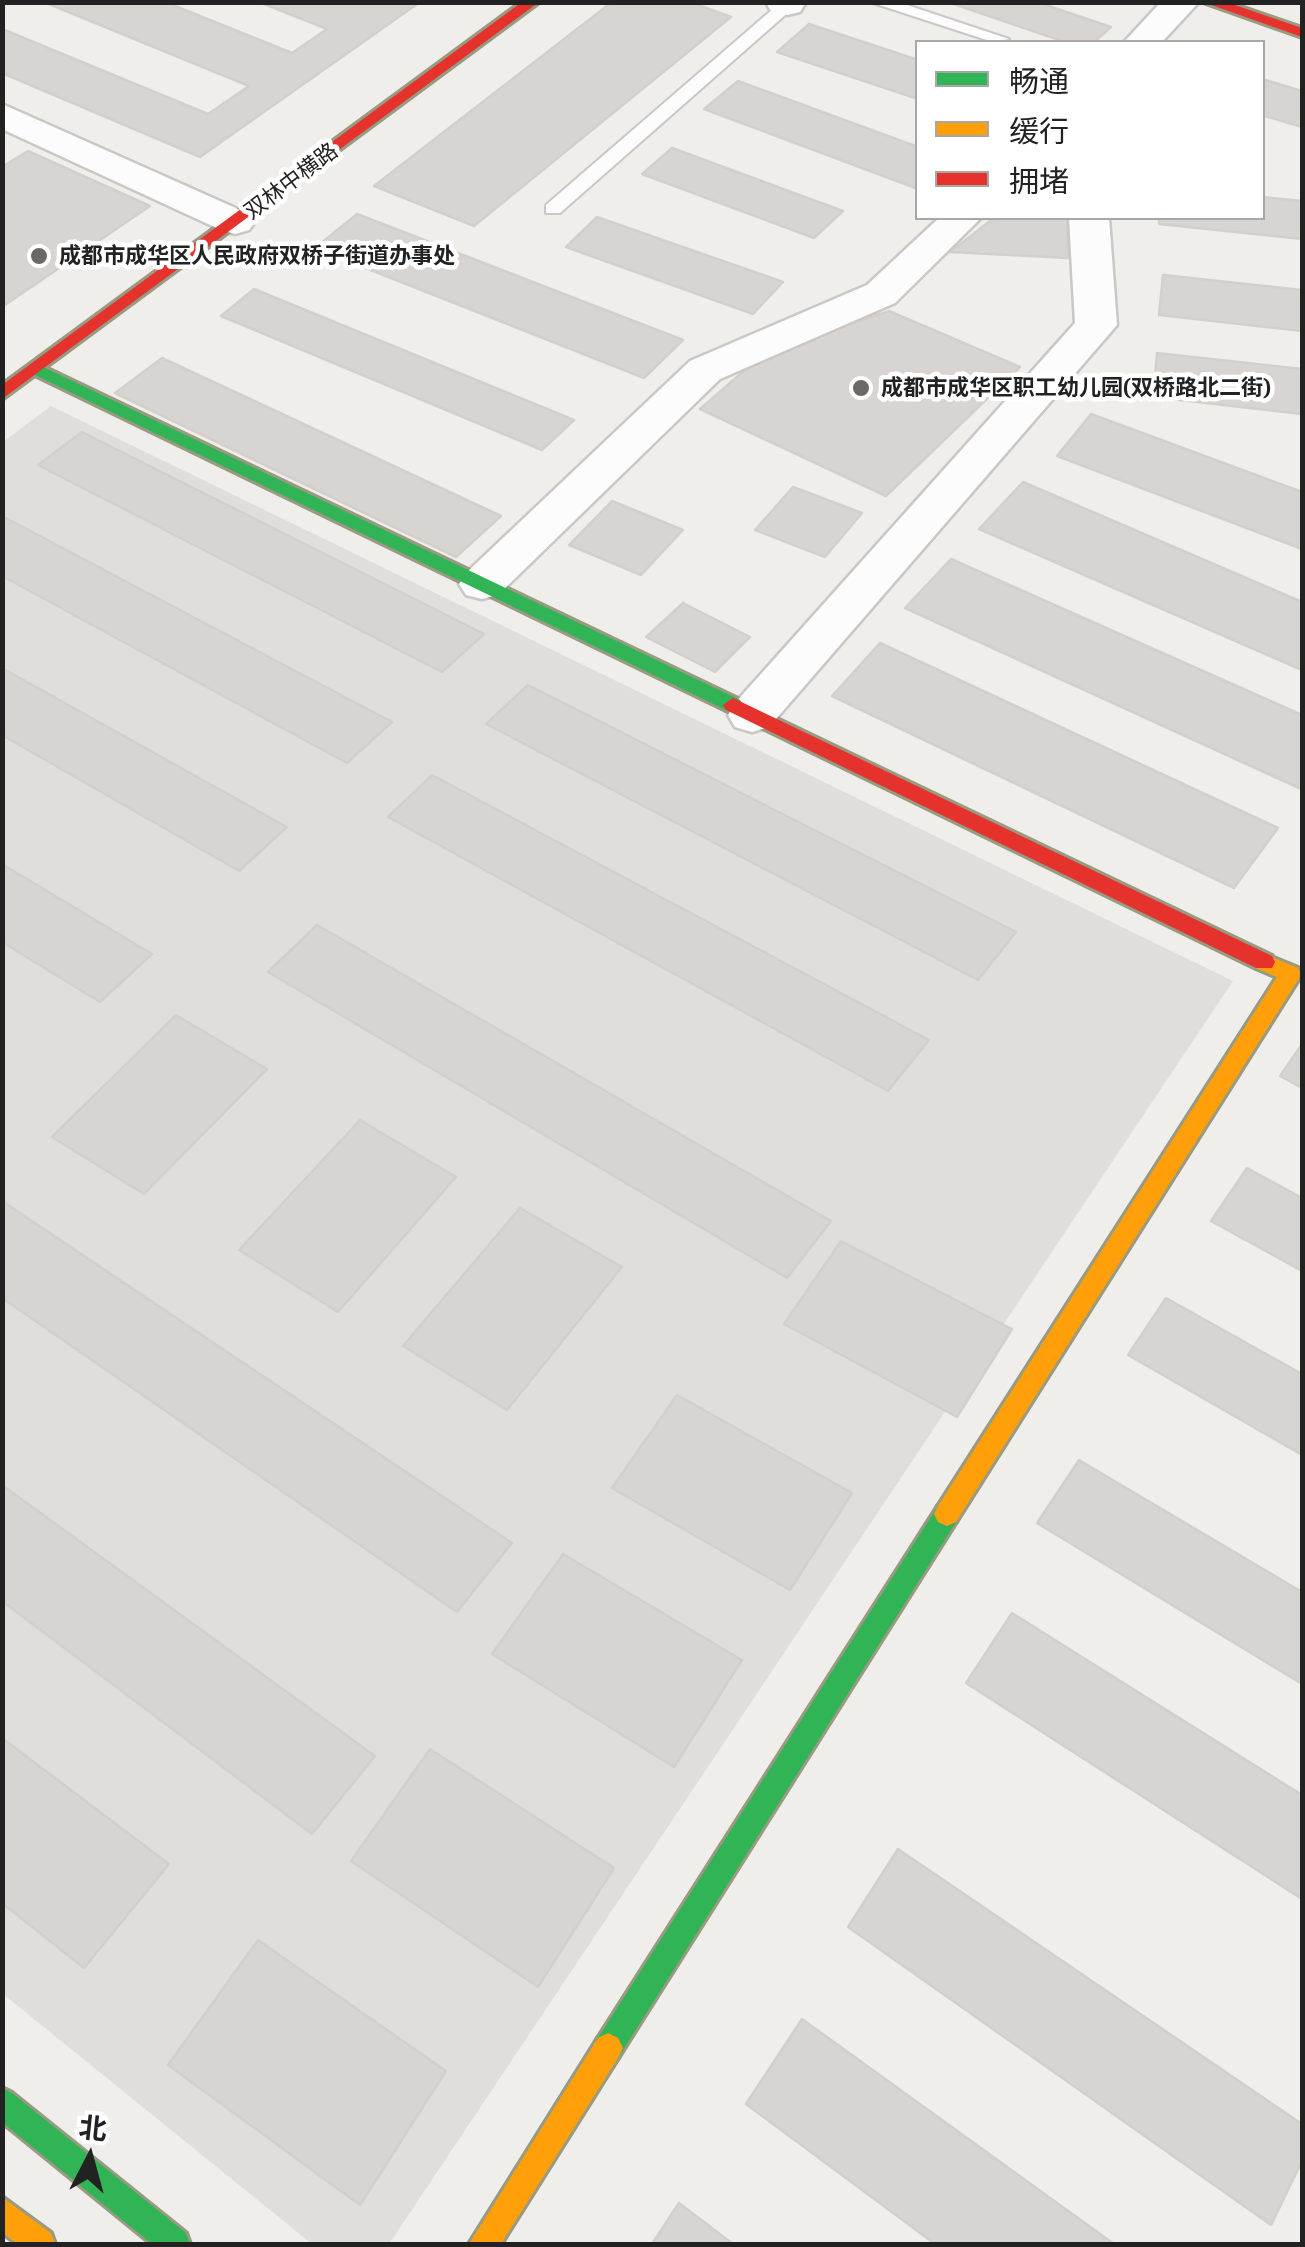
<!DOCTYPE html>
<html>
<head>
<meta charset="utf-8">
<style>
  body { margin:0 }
  #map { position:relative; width:1305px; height:2247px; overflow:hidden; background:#f0eeeb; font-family:"Exo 2","Noto Sans SC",sans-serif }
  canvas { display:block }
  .frame { position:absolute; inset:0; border:5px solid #222; pointer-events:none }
  .legend { position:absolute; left:915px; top:40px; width:350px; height:180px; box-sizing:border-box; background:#fff; border:2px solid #a7a7a7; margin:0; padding:12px 18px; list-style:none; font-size:30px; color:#222 }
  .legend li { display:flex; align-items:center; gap:20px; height:50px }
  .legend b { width:50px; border:2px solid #a7a7a7 }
  .north { position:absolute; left:40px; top:2107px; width:100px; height:100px; -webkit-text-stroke:8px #fff; paint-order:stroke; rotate:6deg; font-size:28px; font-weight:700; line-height:40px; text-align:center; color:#222 }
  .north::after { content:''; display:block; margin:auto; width:35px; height:45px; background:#222; clip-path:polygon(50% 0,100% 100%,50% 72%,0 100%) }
</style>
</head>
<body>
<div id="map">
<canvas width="1305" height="2247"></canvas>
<div class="frame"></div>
<ul class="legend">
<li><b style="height:12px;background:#30b455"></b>畅通</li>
<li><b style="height:12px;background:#ff9f0a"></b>缓行</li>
<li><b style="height:12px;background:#e5322d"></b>拥堵</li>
</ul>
<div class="north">北</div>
</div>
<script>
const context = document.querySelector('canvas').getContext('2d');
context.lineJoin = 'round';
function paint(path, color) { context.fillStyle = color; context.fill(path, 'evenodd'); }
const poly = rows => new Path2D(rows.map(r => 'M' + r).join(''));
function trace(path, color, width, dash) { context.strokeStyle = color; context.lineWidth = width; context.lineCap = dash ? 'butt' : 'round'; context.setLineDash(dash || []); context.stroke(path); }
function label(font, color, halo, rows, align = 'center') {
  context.font = font + ' "Exo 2","Noto Sans SC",sans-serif'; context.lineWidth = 9; context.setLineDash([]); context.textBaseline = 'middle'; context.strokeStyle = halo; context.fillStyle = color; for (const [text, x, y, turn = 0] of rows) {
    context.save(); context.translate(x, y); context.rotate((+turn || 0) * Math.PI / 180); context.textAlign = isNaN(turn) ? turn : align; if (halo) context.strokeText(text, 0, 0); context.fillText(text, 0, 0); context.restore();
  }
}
paint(poly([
  [51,406,1233,981,389,2244,312,2244,3,1994,3,442]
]), '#dfdedc');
const building = poly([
  [44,2,165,2,292,53,327,29,259,2,420,2,200,157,2,73,2,29,208,114,249,86,44,2],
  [612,2,690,2,731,17,474,226,374,186,612,2],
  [948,2,1037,2,1111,27,1094,42,1065,42,948,2],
  [809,24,918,60,918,99,777,52,809,24],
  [1262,79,1302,91,1302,127,1262,115,1262,79],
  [738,81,918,147,918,189,704,109,738,81],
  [672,148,843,211,814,238,642,174,672,148],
  [28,151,150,206,2,307,2,167,28,151],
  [1262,197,1302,201,1302,239,1159,224,1159,218,1262,218,1262,197],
  [357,214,683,340,644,378,315,248,357,214],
  [597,217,783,282,753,314,566,247,597,217],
  [994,218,1067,218,1068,258,950,252,994,218],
  [1163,275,1302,290,1302,331,1159,315,1163,275],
  [254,289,574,420,542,450,221,316,254,289],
  [889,311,1020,367,886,496,700,409,767,351,889,311],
  [1157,353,1302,369,1302,414,1153,397,1157,353],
  [162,358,501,516,456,557,115,393,162,358],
  [1091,414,1302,492,1302,549,1057,456,1091,414],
  [82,432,484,634,442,672,38,465,82,432],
  [1023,482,1302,602,1302,670,979,529,1023,482],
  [793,487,862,513,825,557,755,530,793,487],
  [612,501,683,530,641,575,569,545,612,501],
  [2,516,392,722,347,763,2,576,2,516],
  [951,559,1302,715,1302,783,1299,788,905,608,951,559],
  [683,603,750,637,715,672,646,637,683,603],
  [880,643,1278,828,1234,888,832,696,880,643],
  [2,668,287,827,239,871,2,735,2,668],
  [528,685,1016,932,978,980,486,724,528,685],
  [432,775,929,1040,888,1091,388,817,432,775],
  [2,864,152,954,100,1002,2,942,2,864],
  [317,925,831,1221,787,1278,268,972,317,925],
  [176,1015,267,1069,144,1194,52,1137,176,1015],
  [1302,1044,1302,1088,1280,1076,1302,1044],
  [360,1120,456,1177,338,1312,239,1250,360,1120],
  [1247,1168,1302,1198,1302,1271,1211,1221,1247,1168],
  [2,1201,512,1543,457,1612,2,1298,2,1201],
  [520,1208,622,1267,507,1410,403,1346,520,1208],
  [841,1241,1012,1329,957,1417,784,1324,841,1241],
  [1166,1298,1302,1374,1302,1455,1128,1355,1166,1298],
  [677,1395,852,1493,790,1590,612,1488,677,1395],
  [1079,1460,1302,1592,1302,1684,1037,1523,1079,1460],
  [2,1485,375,1756,312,1834,2,1601,2,1485],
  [563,1554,742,1660,674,1767,492,1654,563,1554],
  [1012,1613,1302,1795,1302,1899,966,1683,1012,1613],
  [2,1738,169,1864,84,1968,2,1903,2,1738],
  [430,1749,614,1868,538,1987,351,1861,430,1749],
  [898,1849,1302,2124,1302,2161,1271,2225,848,1927,898,1849],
  [258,1940,446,2071,360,2205,168,2065,258,1940],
  [802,2019,1114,2244,935,2244,746,2104,802,2019],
  [679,2203,733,2244,652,2244,679,2203]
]);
paint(building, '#d7d4d2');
trace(building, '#d3d0cc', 2.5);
const lane = poly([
  [781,2,800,2,560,213,546,213,546,205,781,2],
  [870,2,898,2,1009,39,993,42,870,2]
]);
const street = poly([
  [766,2,804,2,805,4,800,12,787,15,770,10,766,2],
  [1161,2,1199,2,1162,42,1124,42,1161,2],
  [2,104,249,214,255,222,249,230,235,234,221,230,2,129,2,104],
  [939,218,981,218,895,303,720,379,498,595,482,599,466,595,459,584,466,573,690,361,867,285,939,218],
  [1069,218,1109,218,1117,325,769,727,752,732,735,727,728,715,735,703,1075,323,1069,218]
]);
const fast = poly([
  [37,364,740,700,743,705,740,710,726,710,31,373,31,365,37,364],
  [947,1502,956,1506,960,1514,956,1522,618,2058,608,2063,598,2058,593,2048,598,2038,938,1506,947,1502],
  [2,2088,12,2093,186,2233,190,2244,152,2244,2,2122,2,2088]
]);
const slow = poly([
  [1264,954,1298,968,1301,974,1298,980,956,1522,947,1526,938,1522,934,1514,938,1506,1277,977,1256,968,1253,962,1264,954],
  [608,2033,618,2038,623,2048,618,2058,501,2244,469,2244,598,2038,608,2033],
  [2,2197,51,2233,55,2244,17,2244,2,2232,2,2197]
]);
const jam = poly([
  [522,2,539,2,2,399,2,385,522,2],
  [1203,2,1226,2,1302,28,1302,37,1203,2],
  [733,698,1272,956,1275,962,1272,968,1256,968,726,710,723,705,733,698]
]);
trace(lane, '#c9c8c7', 4);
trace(street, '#c9c8c7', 5);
trace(fast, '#999a82', 6);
trace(slow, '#999a82', 6);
trace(jam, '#999a82', 6);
paint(lane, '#fdfcfc');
paint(street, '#fdfcfc');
paint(fast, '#30b455');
paint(slow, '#ff9f0a');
paint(jam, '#e5322d');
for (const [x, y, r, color] of [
  [39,256,10,"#6a6968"],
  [861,388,10,"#6a6968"]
]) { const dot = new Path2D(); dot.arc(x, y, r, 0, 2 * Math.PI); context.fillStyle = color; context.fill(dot); trace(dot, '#fff', 4); }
label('22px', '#222', '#fff', [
  ["双林中横路",291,181,-37]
]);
label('bold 22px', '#222', '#fff', [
  ["成都市成华区人民政府双桥子街道办事处",59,256],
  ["成都市成华区职工幼儿园(双桥路北二街)",881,388]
], 'left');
</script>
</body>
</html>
